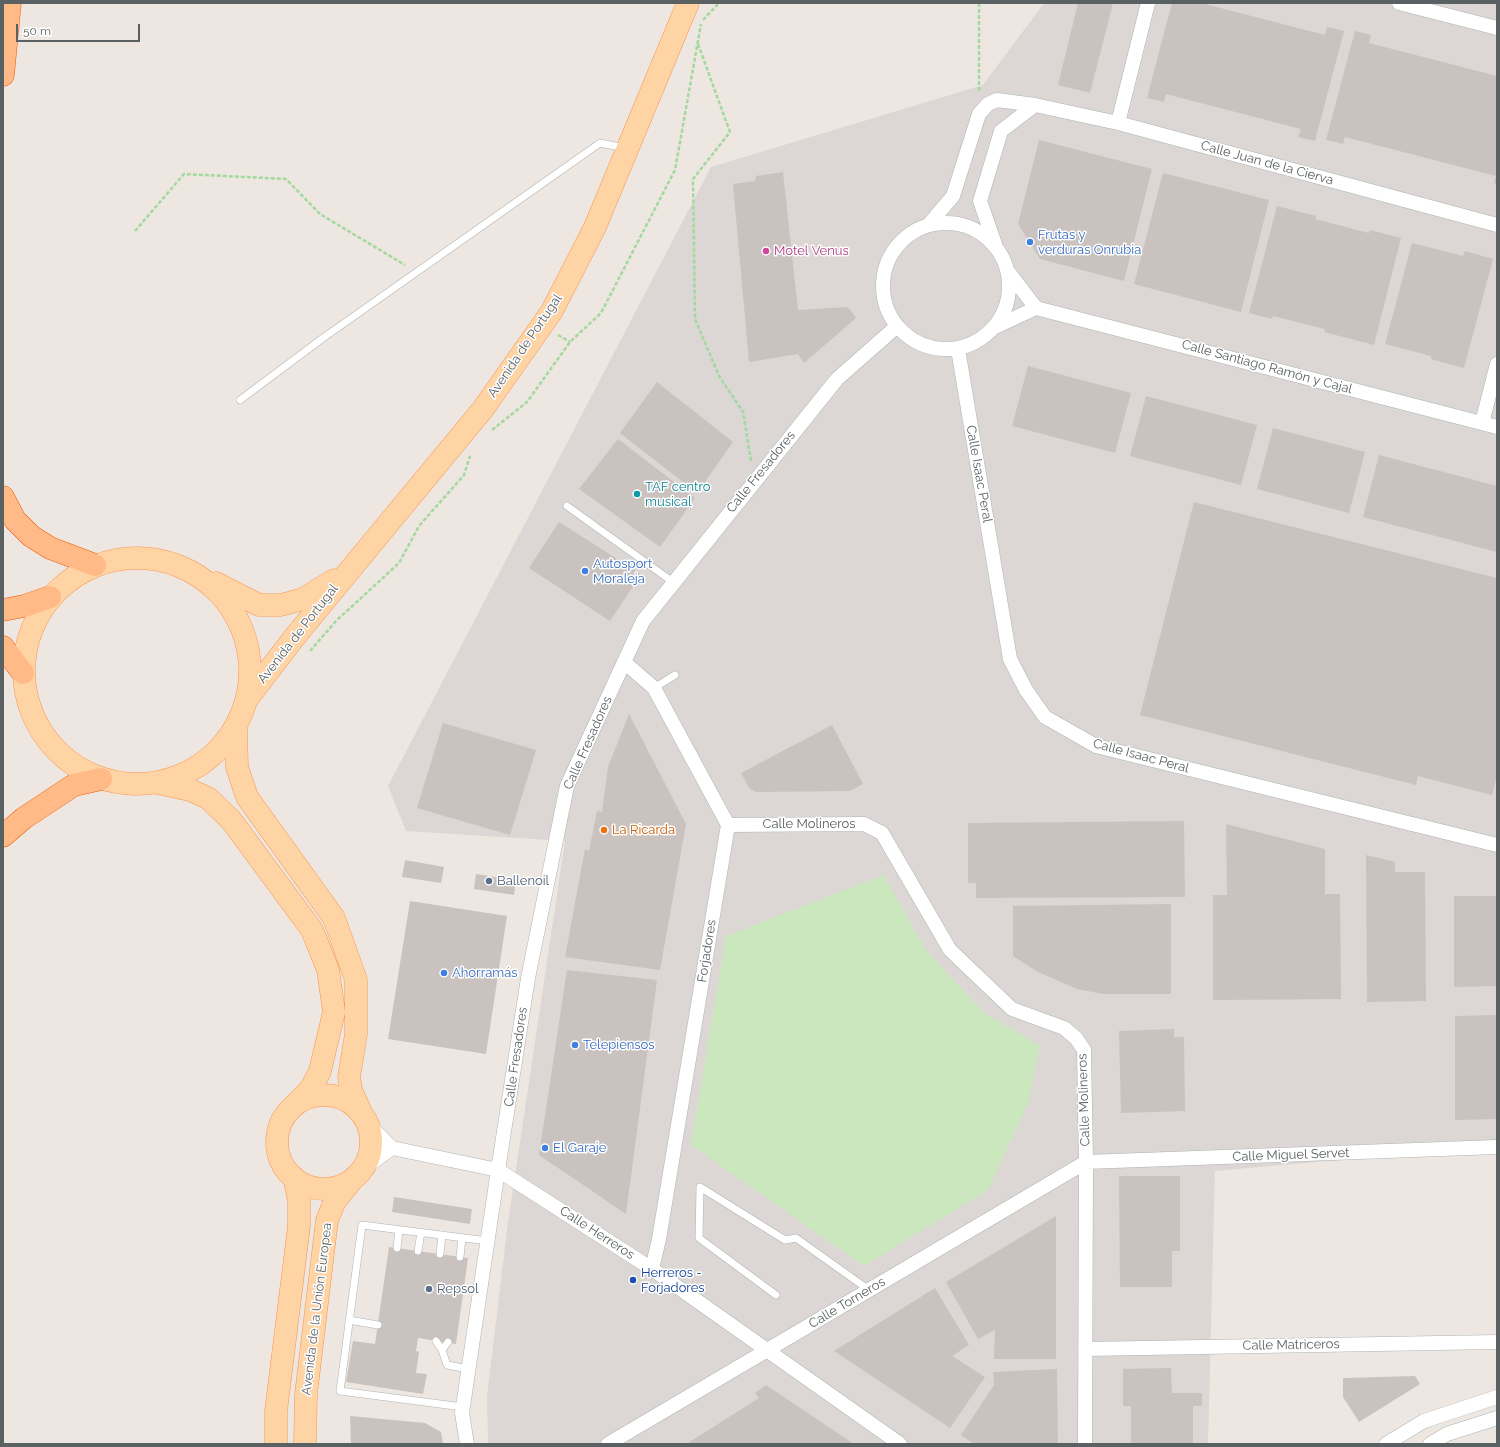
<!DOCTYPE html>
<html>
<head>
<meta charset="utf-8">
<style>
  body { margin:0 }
  #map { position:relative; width:1500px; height:1447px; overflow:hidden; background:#eee7e1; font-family:Raleway,sans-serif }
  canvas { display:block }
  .frame { position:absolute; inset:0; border:4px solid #5a6163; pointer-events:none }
  .scale { position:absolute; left:16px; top:24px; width:124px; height:18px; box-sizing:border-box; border:2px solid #5a6163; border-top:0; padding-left:5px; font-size:12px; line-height:14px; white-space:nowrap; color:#5a6163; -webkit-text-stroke:3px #fff; paint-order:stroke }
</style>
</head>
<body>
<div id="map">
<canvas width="1500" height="1447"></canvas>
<div class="frame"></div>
<div class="scale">50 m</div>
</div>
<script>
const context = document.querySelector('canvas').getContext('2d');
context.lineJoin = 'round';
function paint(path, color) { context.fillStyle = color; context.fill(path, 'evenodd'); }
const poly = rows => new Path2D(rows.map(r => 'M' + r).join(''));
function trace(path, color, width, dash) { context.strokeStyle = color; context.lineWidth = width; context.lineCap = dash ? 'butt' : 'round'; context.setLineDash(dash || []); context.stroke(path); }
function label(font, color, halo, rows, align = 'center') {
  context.font = font + ' Raleway,sans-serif'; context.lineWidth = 3; context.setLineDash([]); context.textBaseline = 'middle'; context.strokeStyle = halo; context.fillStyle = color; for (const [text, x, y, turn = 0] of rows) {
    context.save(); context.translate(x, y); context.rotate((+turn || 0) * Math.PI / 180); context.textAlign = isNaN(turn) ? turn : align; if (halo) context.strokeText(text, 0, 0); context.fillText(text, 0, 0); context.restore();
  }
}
paint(poly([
  [1044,3,1497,3,1497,1146,1215,1171,1208,1444,488,1444,487,1396,508,1222,565,841,406,831,388,786,711,167,983,85]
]), '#dcd7d4');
paint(poly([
  [884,875,926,950,983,1012,1040,1046,1028,1103,988,1190,864,1266,691,1145,726,936]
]), '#cae7bd');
paint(poly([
  [1078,3,1113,3,1090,93,1058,85],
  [1172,3,1201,3,1325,35,1327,27,1344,31,1315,141,1298,137,1301,129,1166,94,1164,102,1147,98],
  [1355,31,1371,35,1369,43,1497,76,1497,184,1494,183,1496,176,1345,137,1343,144,1326,140],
  [1039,140,1152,169,1124,281,1040,259,1018,224],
  [783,172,798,310,848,307,856,318,804,363,798,354,749,362,733,184,755,181,756,176],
  [1163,173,1269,200,1241,312,1134,284],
  [1277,206,1316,216,1315,219,1369,233,1370,230,1401,238,1374,345,1324,332,1325,329,1273,316,1272,319,1249,313],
  [1412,243,1463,256,1465,251,1493,259,1464,368,1431,359,1431,356,1385,344],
  [1028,366,1131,393,1115,453,1012,426],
  [657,382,733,442,697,493,620,433],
  [1146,396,1257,425,1241,485,1130,456],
  [1273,428,1365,452,1349,513,1257,489],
  [618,439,695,498,660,547,579,489],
  [1379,455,1497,486,1497,552,1363,517],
  [1194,502,1497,578,1497,775,1492,795,1418,776,1416,785,1140,715],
  [559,522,641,574,610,621,529,568],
  [629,714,686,824,660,970,565,957,585,849,589,851,597,811,602,812,608,767],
  [443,723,536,750,510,835,417,808],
  [832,725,863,784,850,791,756,792,749,788,741,773],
  [1184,821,1185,897,976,898,976,883,968,883,968,823],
  [1226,824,1325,849,1325,894,1340,894,1341,999,1213,1000,1213,895,1227,895],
  [1366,855,1395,862,1395,872,1425,872,1426,1001,1367,1002],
  [405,860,444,867,441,883,402,877],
  [476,874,516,880,514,895,474,889],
  [1454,896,1497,896,1497,986,1454,987],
  [410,901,507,916,486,1054,388,1039],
  [1171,904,1171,994,1103,994,1077,989,1036,971,1013,956,1013,906],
  [567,970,657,980,626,1214,539,1155],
  [1497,1015,1497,1119,1455,1120,1455,1016],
  [1174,1029,1174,1037,1184,1037,1185,1111,1121,1113,1119,1031],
  [1119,1176,1180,1176,1180,1251,1172,1251,1172,1287,1120,1287],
  [394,1197,472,1209,470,1224,392,1212],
  [1056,1216,1056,1359,994,1359,995,1330,978,1339,946,1282],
  [389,1247,468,1258,456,1344,418,1338,416,1351,419,1352,416,1373,427,1374,423,1394,346,1382,353,1341,375,1344],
  [935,1288,969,1345,952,1356,985,1377,950,1428,834,1351],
  [1171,1368,1172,1393,1202,1393,1202,1406,1193,1406,1193,1444,1131,1444,1131,1406,1123,1406,1123,1369],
  [1057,1369,1058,1444,974,1444,961,1435,994,1385,993,1372],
  [1415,1376,1420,1384,1359,1422,1343,1397,1343,1378],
  [766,1385,854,1444,688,1444,688,1443,759,1398,755,1393],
  [350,1416,425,1423,441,1432,443,1444,351,1444]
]), '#c9c2bf');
const service = poly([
  [240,400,323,338,600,143,625,148],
  [567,506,673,582],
  [654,688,675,675],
  [397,1248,399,1230],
  [418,1251,421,1232],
  [440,1254,442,1235],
  [460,1257,462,1238],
  [776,1295,699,1238,700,1187,785,1240,796,1238,869,1290],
  [349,1320,378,1325],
  [436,1341,442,1350,447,1365,469,1369],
  [442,1350,448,1342],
  [463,1407,340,1391,362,1225,488,1241]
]);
const minor = poly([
  [1399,3,1497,28],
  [1035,105,1118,123,1497,225],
  [1118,123,1148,3],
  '883 286a63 63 0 1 1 126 0a63 63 0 1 1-126 0Z',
  [930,223,953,196,979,114,988,104,997,100,1035,105,1001,131,980,201,995,244],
  [1036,308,1497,427],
  [995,327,1036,308,1010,274],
  [958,349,1010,659,1026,690,1045,717,1096,746,1497,845],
  [1482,423,1497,364],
  [624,662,654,688,728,825,659,1239,652,1269],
  [728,825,864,824,882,833,950,950,1012,1009,1064,1028,1076,1038,1084,1050,1086,1162,1085,1444],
  [369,1125,392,1148],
  [392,1148,498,1170,652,1269,900,1444],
  [364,1168,392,1148],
  [1085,1349,1497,1342],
  [467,1444,462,1413,498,1170,528,978,567,786,643,621,837,379,896,327],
  [608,1444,1086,1162,1497,1147],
  [1386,1444,1424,1421,1497,1397],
  [1430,1444,1447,1434,1497,1418]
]);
const primary = poly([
  '24 671a113 113 0 1 1 226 0a113 113 0 1 1-226 0Z',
  [216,583,259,605,281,605,303,599,334,580],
  [247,699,297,634,483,409,552,311,595,227,688,3],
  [236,728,237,767,247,797,334,918,356,980,356,1034,349,1077,351,1090,360,1110],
  [158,783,190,790,208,798,231,820,312,930,328,970,334,1012,320,1071,312,1087,297,1103],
  '277 1142a47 47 0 1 1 94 0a47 47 0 1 1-94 0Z',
  [276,1444,276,1411,299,1226,299,1201,295,1180],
  [305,1444,306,1394,327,1220,335,1201,352,1180]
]);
const motorway = poly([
  [3,75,10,3],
  [3,497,15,520,31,536,50,548,95,565],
  [3,610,24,606,50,597],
  [3,647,23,673],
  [3,836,24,818,74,785,101,779]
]);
trace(service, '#adb3b5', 8);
trace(minor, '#adb3b5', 15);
trace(primary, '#f79451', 23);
trace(motorway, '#ef5800', 23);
trace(poly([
  [979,3,979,92],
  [703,20,719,3],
  [698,44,730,132,693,179,695,319,719,376,743,412,751,461],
  [135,231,184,174,286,179,320,214,405,265],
  [558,335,570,342],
  [492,430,527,402,570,342,601,313,675,170,701,24],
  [310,651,336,621,399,563,419,526,464,475,470,456]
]), '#a3d99f', 2.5, [4, 2]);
trace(service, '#fff', 7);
trace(minor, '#fff', 14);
trace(primary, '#ffd4a5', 22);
trace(motorway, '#ffba87', 22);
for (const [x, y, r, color] of [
  [1030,242,4,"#3f7fe0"],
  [766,251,4,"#d1479c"],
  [637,494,4,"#0f9aa8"],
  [585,571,4,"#3f7fe0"],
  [604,830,4,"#e8710a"],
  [489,881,4,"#5c6f8a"],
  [444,973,4,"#3f7fe0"],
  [575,1045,4,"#3f7fe0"],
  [545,1148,4,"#3f7fe0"],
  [633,1280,4,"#1a4fb4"],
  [429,1289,4,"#5c6f8a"]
]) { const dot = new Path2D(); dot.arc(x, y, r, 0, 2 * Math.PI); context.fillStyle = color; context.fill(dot); trace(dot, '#fff', 1.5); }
label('13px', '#5a6163', '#fff', [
  ["Calle Juan de la Cierva",1267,163,15],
  ["Avenida de Portugal",525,346,-56],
  ["Calle Santiago Ramón y Cajal",1267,367,15],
  ["Calle Fresadores",761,472,-51],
  ["Calle Isaac Peral",979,474,80],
  ["Avenida de Portugal",298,634,-52],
  ["Calle Fresadores",588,743,-66],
  ["Calle Isaac Peral",1141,756,15],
  ["Calle Molineros",809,824],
  ["Forjadores",707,951,-81],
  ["Calle Fresadores",516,1057,-82],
  ["Calle Molineros",1084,1100,-92],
  ["Calle Miguel Servet",1291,1155,-2],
  ["Calle Herreros",597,1233,33],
  ["Calle Torneros",847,1303,-31],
  ["Avenida de la Unión Europea",317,1309,-83],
  ["Calle Matriceros",1291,1345,-1]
]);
label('13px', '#366cbe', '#fff', [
  ["Frutas y",1038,235],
  ["verduras Onrubia",1038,250],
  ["Autosport",593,564],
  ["Moraleja",593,579],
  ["Ahorramás",452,973],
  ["Telepiensos",583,1045],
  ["El Garaje",553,1148]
], 'left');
label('13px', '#b23c85', '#fff', [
  ["Motel Venus",774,251]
], 'left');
label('13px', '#0d838f', '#fff', [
  ["TAF centro",645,487],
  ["musical",645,502]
], 'left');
label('13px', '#c56008', '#fff', [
  ["La Ricarda",612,830]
], 'left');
label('13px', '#4e5e75', '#fff', [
  ["Ballenoil",497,881],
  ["Repsol",437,1289]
], 'left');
label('13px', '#164399', '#fff', [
  ["Herreros -",641,1273],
  ["Forjadores",641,1288]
], 'left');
</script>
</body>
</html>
